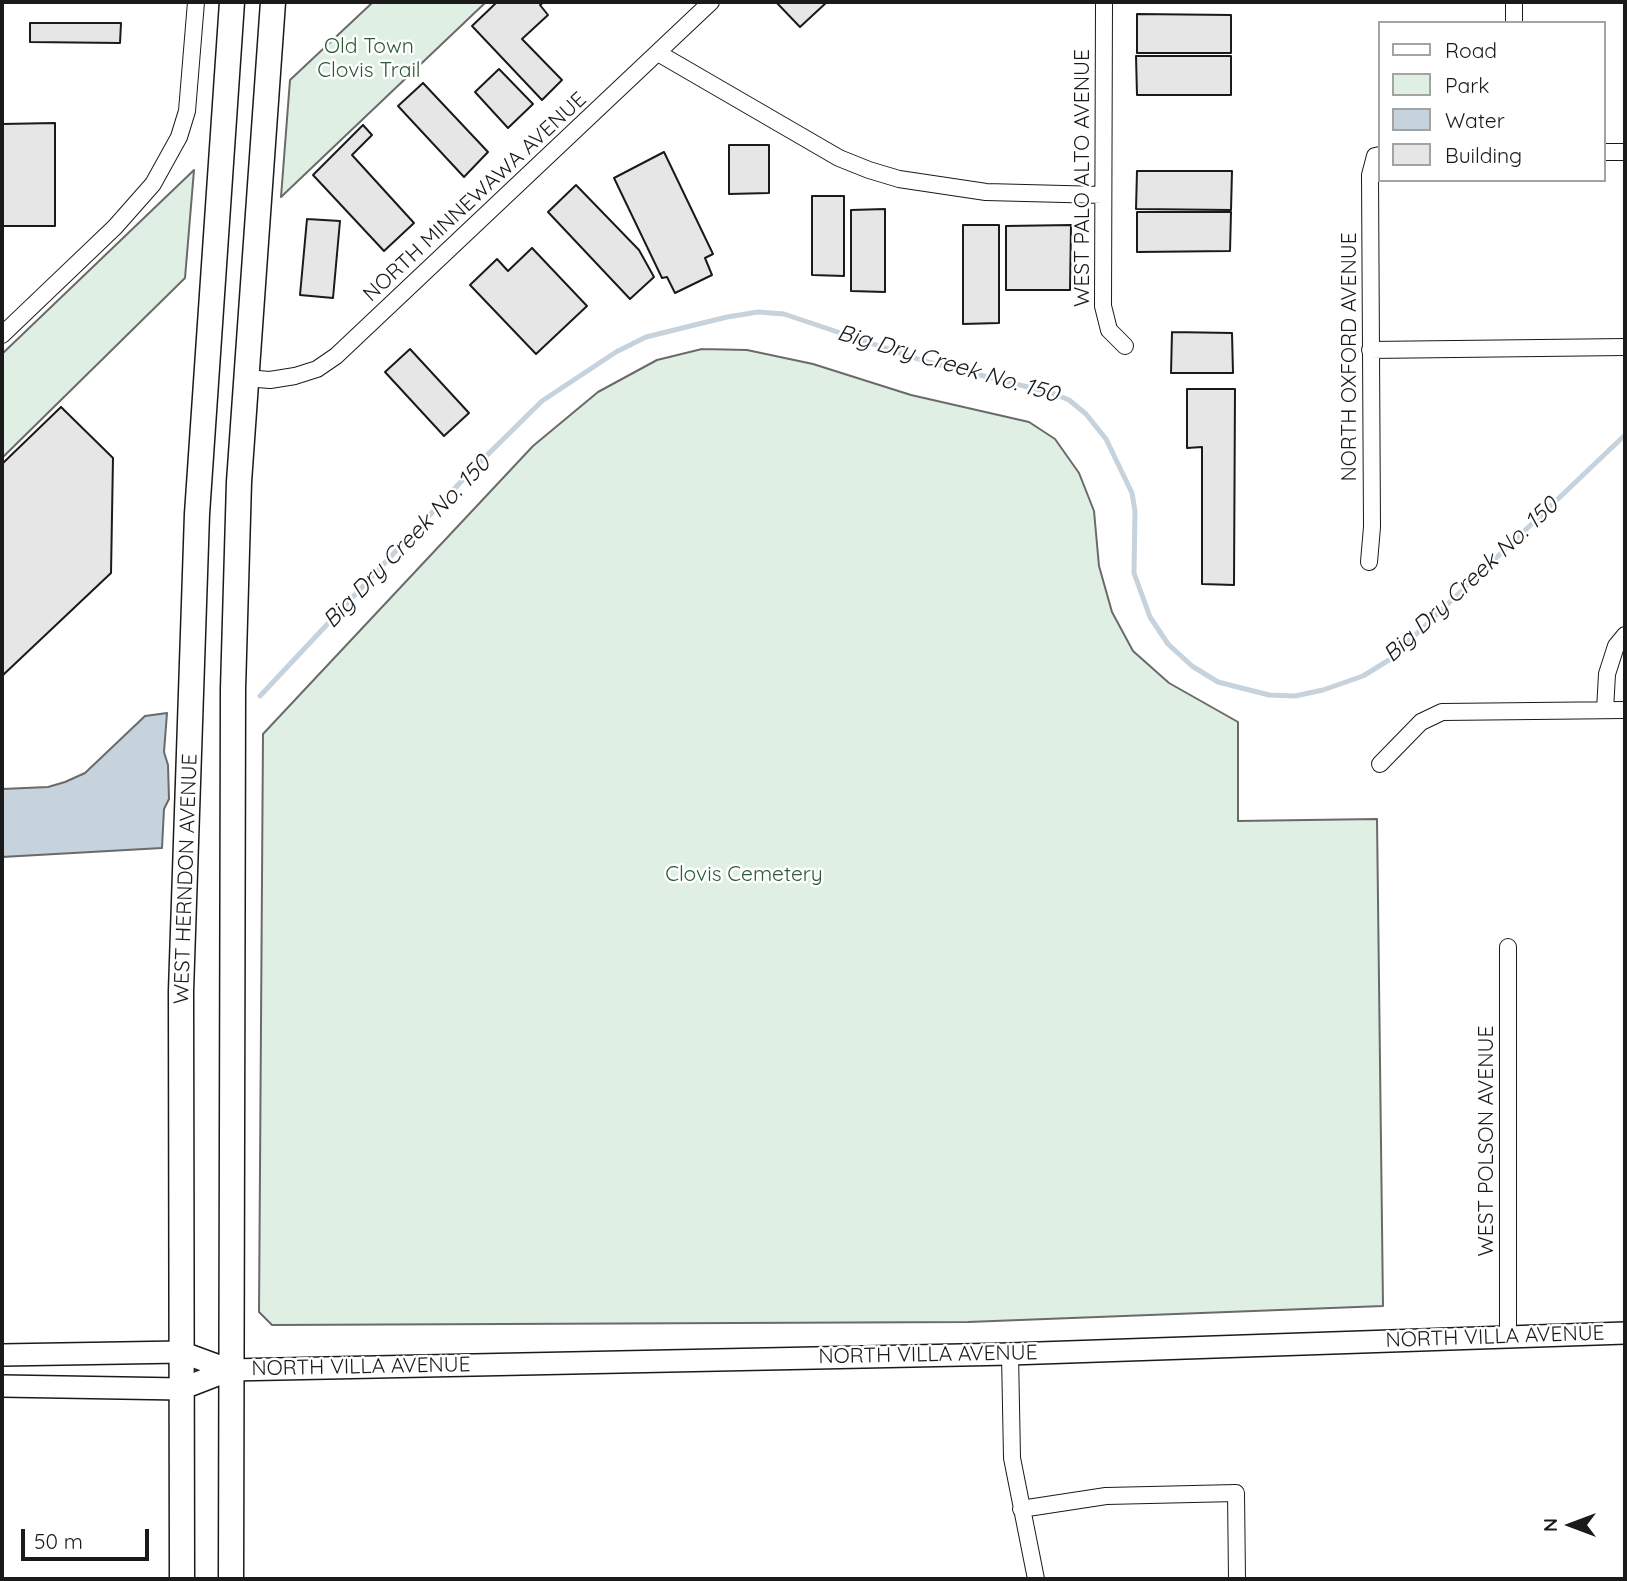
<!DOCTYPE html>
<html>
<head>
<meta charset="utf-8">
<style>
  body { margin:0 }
  #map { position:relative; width:1627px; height:1581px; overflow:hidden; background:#fff; font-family:Quicksand,sans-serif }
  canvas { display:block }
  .frame { position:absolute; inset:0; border:4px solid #1a1a1a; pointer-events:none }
  .legend { position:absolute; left:1378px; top:21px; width:228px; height:161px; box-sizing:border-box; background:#fff; border:2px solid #a3a3a3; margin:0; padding:9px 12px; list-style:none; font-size:21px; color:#1a1a1a }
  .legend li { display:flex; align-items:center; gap:14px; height:35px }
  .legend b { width:35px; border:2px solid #a3a3a3 }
  .north { position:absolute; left:1536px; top:1490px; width:70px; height:70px; -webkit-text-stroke:5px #fff; paint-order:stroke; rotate:270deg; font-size:19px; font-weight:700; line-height:28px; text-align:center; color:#1a1a1a }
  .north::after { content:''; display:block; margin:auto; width:24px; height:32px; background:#1a1a1a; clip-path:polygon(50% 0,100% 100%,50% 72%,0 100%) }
  .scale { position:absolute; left:21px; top:1529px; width:128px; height:32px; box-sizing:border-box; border:4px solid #1a1a1a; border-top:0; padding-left:9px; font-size:21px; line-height:24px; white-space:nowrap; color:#1a1a1a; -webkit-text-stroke:5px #fff; paint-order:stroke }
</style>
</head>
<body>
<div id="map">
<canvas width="1627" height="1581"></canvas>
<div class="frame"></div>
<ul class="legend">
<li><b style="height:9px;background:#fff"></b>Road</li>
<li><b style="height:19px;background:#e0efe3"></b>Park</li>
<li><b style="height:19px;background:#c6d2dc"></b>Water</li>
<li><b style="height:19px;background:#e6e6e6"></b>Building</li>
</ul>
<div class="north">N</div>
<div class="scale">50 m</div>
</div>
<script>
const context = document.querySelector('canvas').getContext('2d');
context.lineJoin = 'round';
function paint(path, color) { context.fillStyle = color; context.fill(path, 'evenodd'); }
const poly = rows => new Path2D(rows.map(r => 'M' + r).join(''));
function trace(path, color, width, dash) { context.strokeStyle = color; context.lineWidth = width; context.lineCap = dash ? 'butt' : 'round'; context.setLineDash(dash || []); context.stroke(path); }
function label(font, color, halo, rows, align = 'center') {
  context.font = font + ' Quicksand,sans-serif'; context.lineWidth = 5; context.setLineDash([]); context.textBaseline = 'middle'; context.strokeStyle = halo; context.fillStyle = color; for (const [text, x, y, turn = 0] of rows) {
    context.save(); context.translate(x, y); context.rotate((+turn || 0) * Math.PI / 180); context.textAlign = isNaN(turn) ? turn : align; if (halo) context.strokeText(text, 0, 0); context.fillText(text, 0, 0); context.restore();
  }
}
const green = poly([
  [373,2,486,2,281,197,290,80,373,2],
  [194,170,185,278,2,458,2,354,194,170],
  [702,349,747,350,813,364,911,395,1029,422,1055,439,1079,473,1094,511,1099,566,1112,612,1133,651,1169,683,1238,722,1238,821,1377,819,1383,1306,968,1322,272,1325,259,1312,263,734,533,446,598,392,657,360,702,349]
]);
paint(green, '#e0efe3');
trace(green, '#6a6a6a', 2);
const water = poly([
  [167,713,164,752,168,765,169,799,164,809,162,848,2,857,2,789,48,787,65,782,85,773,145,716,167,713]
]);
paint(water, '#c6d2dc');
trace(water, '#6a6a6a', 2);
trace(poly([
  [260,696,471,471,542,401,616,352,646,337,727,317,758,312,784,314,924,361,1052,393,1069,400,1086,414,1106,439,1132,493,1135,511,1134,573,1150,617,1168,644,1192,666,1218,682,1269,695,1295,696,1323,690,1363,676,1389,660,1625,435]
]), '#c6d2dc', 5);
const building = poly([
  [497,2,544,2,540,5,548,15,522,39,562,80,542,100,472,26,497,2],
  [776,2,827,2,800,27,776,2],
  [1137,14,1231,15,1231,53,1137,53,1137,14],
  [30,23,121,23,120,43,30,42,30,23],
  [1136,56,1231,56,1231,95,1137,95,1136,56],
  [499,69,533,104,508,128,475,92,499,69],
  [423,83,488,152,464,177,398,106,423,83],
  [55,123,55,226,2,226,2,124,55,123],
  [363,125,372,135,352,155,414,223,384,251,313,175,363,125],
  [729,145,769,145,769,193,729,194,729,145],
  [664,152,713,254,705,258,712,275,675,293,667,277,662,278,614,178,664,152],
  [1137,171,1232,171,1231,210,1136,209,1137,171],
  [576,185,639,250,654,277,630,299,548,212,576,185],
  [812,196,844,196,844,276,812,275,812,196],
  [885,209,885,292,851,291,851,210,885,209],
  [1137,212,1231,212,1230,251,1137,252,1137,212],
  [307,219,340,221,333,298,300,295,307,219],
  [963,225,999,225,999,323,963,324,963,225],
  [1071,225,1070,290,1006,290,1006,226,1071,225],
  [532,248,587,306,536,354,470,285,497,259,508,271,532,248],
  [1172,332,1232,333,1233,373,1171,373,1172,332],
  [410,349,469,413,444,436,385,372,410,349],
  [1187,389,1235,389,1234,585,1202,584,1202,447,1187,448,1187,389],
  [61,407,113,458,111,573,2,676,2,464,61,407]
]);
paint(building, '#e6e6e6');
trace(building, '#1a1a1a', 2);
const street = poly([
  [1104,2,1103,306,1109,330,1125,346],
  [1514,2,1514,23],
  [658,53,839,158,869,170,899,179,986,192,1103,195],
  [1604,152,1625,152],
  [2,335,115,227,153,184,179,137,187,111,196,2],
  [1370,350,1625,347],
  [245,378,270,380,295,376,317,369,336,356,711,2],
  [1369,562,1372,527,1370,175,1375,156,1380,155],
  [1605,710,1607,674,1616,646,1625,635],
  [1380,764,1421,722,1442,712,1625,710],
  [1508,947,1508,1335],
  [1010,1354,1012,1458,1036,1579],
  [1021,1509,1106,1496,1236,1493,1237,1579]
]);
const secondary = poly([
  [2,1355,181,1352,230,1370],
  [2,1386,181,1389,230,1370,1010,1354,1625,1333]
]);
const primary = poly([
  [182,1579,181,991,197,514,232,2],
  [231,1579,233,689,239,482,273,2]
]);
trace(street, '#1a1a1a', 18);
trace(secondary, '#1a1a1a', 24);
trace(primary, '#1a1a1a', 27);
trace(street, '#fff', 16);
trace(secondary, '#fff', 21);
trace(primary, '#fff', 24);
label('21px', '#2b5a34', '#fff', [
  ["Old Town",369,47],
  ["Clovis Trail",369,71],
  ["Clovis Cemetery",744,875]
]);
label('21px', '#1a1a1a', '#fff', [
  ["WEST PALO ALTO AVENUE",1083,178,-90],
  ["NORTH MINNEWAWA AVENUE",475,197,-43],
  ["NORTH OXFORD AVENUE",1350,357,-90],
  ["WEST HERNDON AVENUE",186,879,-88],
  ["WEST POLSON AVENUE",1487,1141,-90],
  ["NORTH VILLA AVENUE",1495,1337,-2],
  ["NORTH VILLA AVENUE",928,1355,-1],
  ["NORTH VILLA AVENUE",361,1367,-1]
]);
label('italic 23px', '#1a1a1a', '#fff', [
  ["Big Dry Creek No. 150",948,364,16],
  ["Big Dry Creek No. 150",407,542,-46],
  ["Big Dry Creek No. 150",1471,580,-43]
]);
</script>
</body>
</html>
